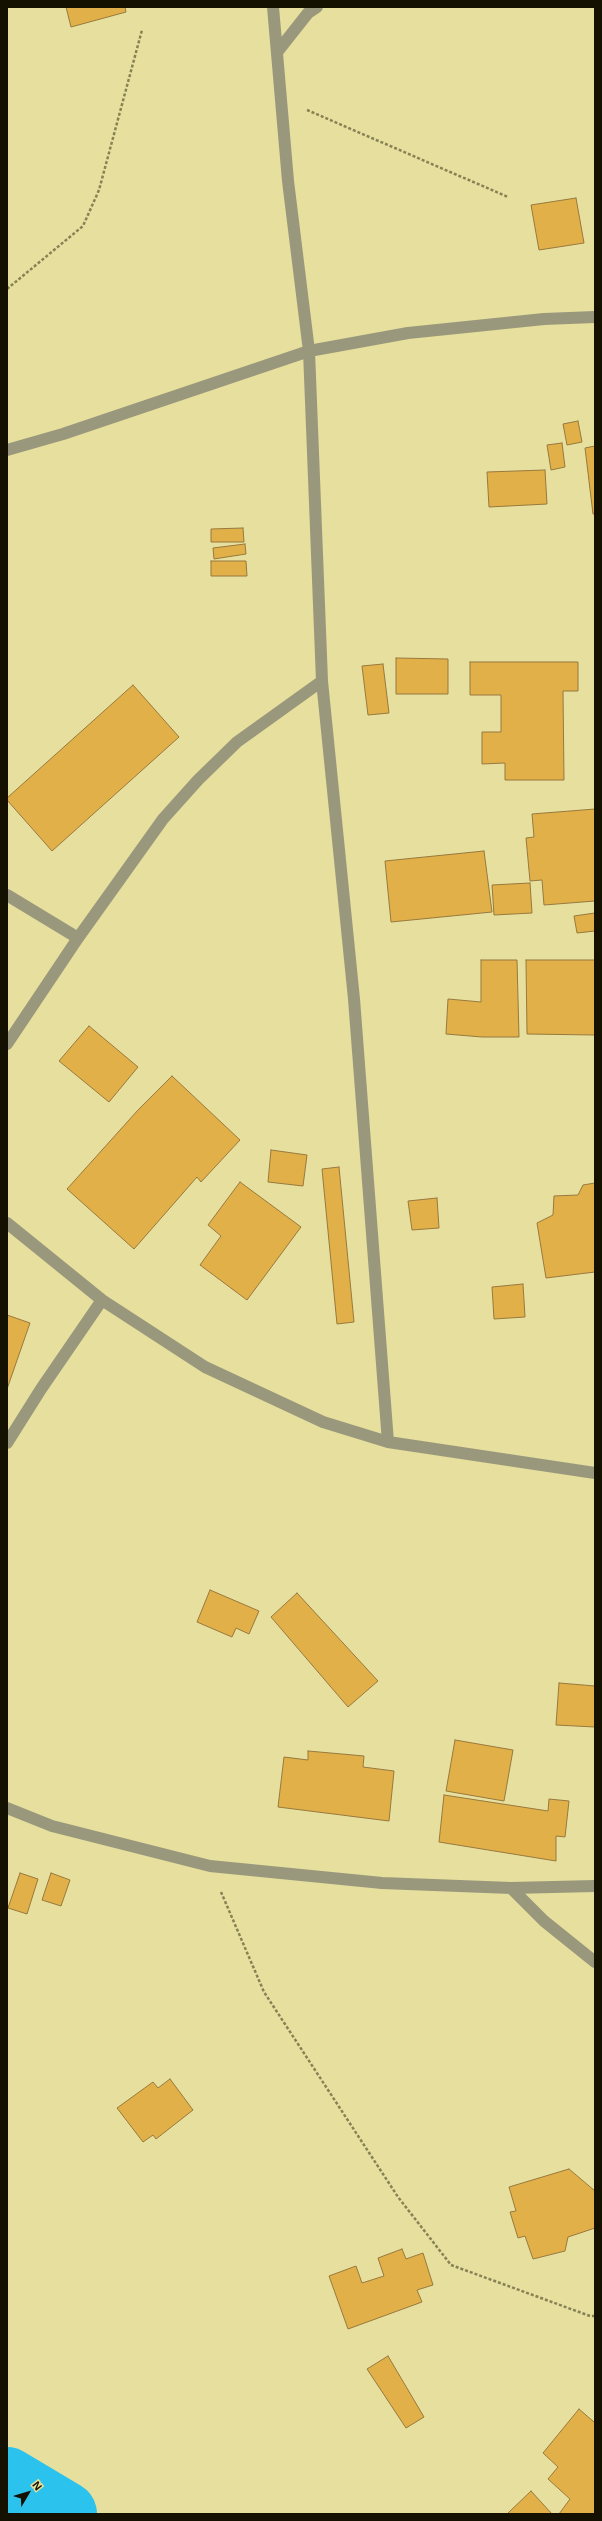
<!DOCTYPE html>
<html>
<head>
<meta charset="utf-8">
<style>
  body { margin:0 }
  #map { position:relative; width:602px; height:2521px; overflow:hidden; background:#e6df9d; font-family:Helvetica,sans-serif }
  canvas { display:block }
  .frame { position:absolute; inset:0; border:8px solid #141100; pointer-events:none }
  .north { position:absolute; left:8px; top:2473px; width:40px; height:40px; -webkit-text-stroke:3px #e6df9d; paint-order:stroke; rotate:52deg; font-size:11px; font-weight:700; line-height:16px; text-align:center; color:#141100 }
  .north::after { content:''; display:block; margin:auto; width:14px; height:18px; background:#141100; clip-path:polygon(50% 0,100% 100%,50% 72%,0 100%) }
</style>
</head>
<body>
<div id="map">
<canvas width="602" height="2521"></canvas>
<div class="frame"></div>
<div class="north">N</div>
</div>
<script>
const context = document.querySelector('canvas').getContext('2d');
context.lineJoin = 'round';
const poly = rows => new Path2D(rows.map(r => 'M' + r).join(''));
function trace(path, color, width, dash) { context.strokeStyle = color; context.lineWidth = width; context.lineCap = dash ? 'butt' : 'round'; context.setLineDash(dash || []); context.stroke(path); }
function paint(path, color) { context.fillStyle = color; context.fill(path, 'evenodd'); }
trace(poly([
  [7,2480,64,2514]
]), '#2bc2ed', 66);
const building = poly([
  [66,7,125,7,126,12,71,27,66,7],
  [576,198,584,243,539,250,531,205,576,198],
  [578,421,582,442,567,445,563,424,578,421],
  [562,443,565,467,551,470,547,445,562,443],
  [595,446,595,514,593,514,585,448,595,446],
  [545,470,547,504,489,507,487,472,545,470],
  [243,528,244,542,211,542,211,529,243,528],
  [245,544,246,554,214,559,213,548,245,544],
  [211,561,246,561,247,576,211,576,211,561],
  [396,658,448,659,448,694,396,694,396,658],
  [470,662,578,662,578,691,563,691,564,780,505,780,505,763,482,764,482,732,501,732,501,695,470,695,470,662],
  [383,664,389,713,368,715,362,666,383,664],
  [133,685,179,737,52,851,7,800,7,798,133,685],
  [595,809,595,901,544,905,542,880,530,881,526,838,534,837,532,814,595,809],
  [484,851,492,912,391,922,385,861,484,851],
  [530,883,532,913,494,915,492,885,530,883],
  [595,913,595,931,577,933,574,916,595,913],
  [481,960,517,960,519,1037,482,1037,446,1034,448,999,481,1002,481,960],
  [526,960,595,960,595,1035,527,1034,526,960],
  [89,1026,138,1067,109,1102,59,1061,89,1026],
  [172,1076,240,1140,201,1182,197,1177,134,1249,67,1189,138,1110,172,1076],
  [271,1150,307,1155,303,1186,268,1182,271,1150],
  [339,1167,354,1322,337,1324,322,1169,339,1167],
  [240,1182,301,1227,247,1300,200,1265,221,1236,208,1225,240,1182],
  [595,1183,595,1272,546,1278,537,1223,553,1215,554,1196,578,1195,583,1185,595,1183],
  [437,1198,439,1228,412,1230,408,1201,437,1198],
  [523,1284,525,1317,494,1319,492,1287,523,1284],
  [7,1315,30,1323,7,1389,7,1315],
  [210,1590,259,1611,249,1634,236,1628,232,1637,197,1622,210,1590],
  [297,1593,378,1681,348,1707,271,1617,297,1593],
  [559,1683,595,1686,595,1727,556,1725,559,1683],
  [455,1740,513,1750,504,1801,446,1791,455,1740],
  [308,1751,364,1756,363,1767,394,1771,389,1821,278,1807,284,1757,308,1760,308,1751],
  [444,1795,548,1811,549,1799,569,1801,565,1837,556,1836,556,1861,439,1842,444,1795],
  [20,1873,38,1879,27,1914,8,1908,20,1873],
  [51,1873,70,1880,61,1906,42,1900,51,1873],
  [170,2079,193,2110,156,2139,153,2135,143,2142,117,2108,153,2082,158,2088,170,2079],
  [569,2169,595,2191,595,2228,568,2237,565,2251,533,2259,525,2236,518,2238,510,2212,516,2211,509,2187,569,2169],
  [402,2249,406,2259,423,2253,433,2285,417,2290,422,2302,348,2329,329,2276,356,2266,362,2283,384,2276,378,2258,402,2249],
  [388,2356,424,2417,406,2428,367,2369,388,2356],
  [579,2409,594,2422,595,2420,595,2514,559,2514,570,2499,548,2479,558,2467,543,2453,579,2409],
  [531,2491,552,2514,507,2514,531,2491]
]);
paint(building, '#e1b048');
trace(building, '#97793e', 1);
trace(poly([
  [307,110,508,197],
  [7,289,83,226,99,190,142,30],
  [221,1892,264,1992,398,2197,451,2265,590,2316,595,2316]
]), '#878256', 2.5, [3, 2]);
trace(poly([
  [273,7,288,181,309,351,322,681,354,999,388,1442],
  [278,51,308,13,317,7],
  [7,450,63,434,309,351,408,333,544,319,595,317],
  [7,895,78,938],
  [7,1044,78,938,163,819,198,780,237,742,322,681],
  [7,1223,102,1300,205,1367,323,1422,388,1442,595,1473],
  [7,1443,41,1389,102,1300],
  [7,1808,52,1826,210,1866,382,1883,511,1888,595,1886],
  [511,1888,544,1921,595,1962]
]), '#9a987c', 12);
</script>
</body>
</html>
